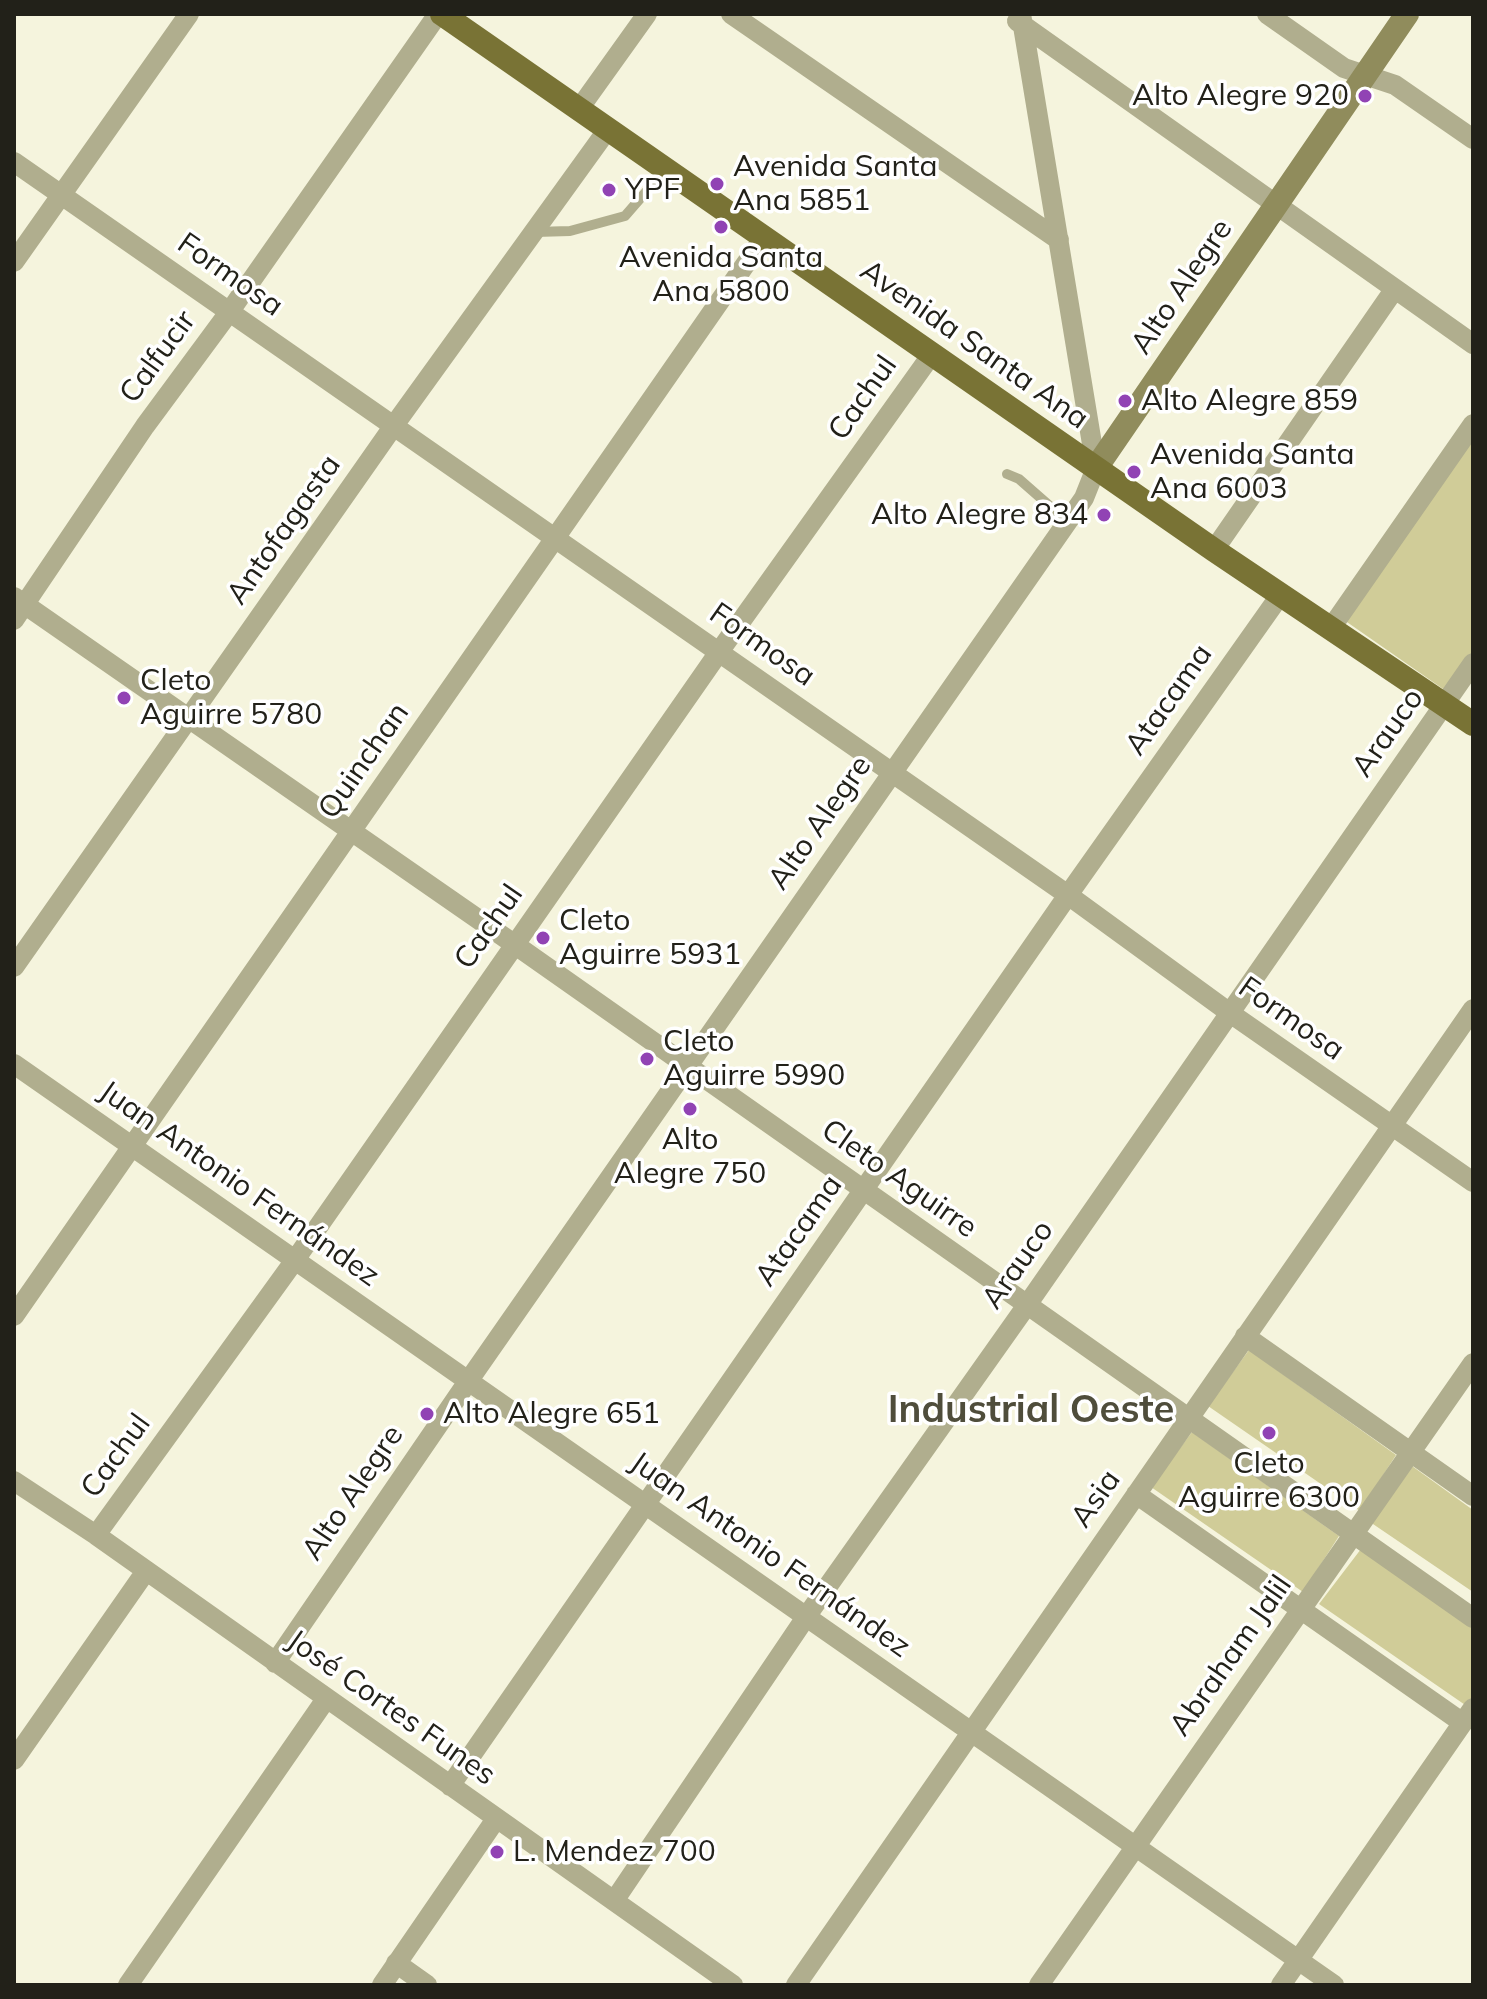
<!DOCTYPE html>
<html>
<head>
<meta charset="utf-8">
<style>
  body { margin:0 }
  #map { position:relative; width:1487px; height:1999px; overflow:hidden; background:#f5f4dd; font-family:Mulish,sans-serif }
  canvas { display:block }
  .frame { position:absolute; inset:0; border:16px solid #222119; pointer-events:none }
</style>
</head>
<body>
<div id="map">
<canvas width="1487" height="1999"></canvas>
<div class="frame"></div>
</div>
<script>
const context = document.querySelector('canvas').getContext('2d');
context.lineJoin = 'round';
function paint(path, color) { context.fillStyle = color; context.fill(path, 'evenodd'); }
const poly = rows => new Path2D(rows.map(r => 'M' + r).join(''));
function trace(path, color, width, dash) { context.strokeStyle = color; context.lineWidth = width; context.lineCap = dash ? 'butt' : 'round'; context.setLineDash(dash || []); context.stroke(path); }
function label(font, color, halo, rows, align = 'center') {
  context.font = font + ' Mulish,sans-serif'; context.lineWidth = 7; context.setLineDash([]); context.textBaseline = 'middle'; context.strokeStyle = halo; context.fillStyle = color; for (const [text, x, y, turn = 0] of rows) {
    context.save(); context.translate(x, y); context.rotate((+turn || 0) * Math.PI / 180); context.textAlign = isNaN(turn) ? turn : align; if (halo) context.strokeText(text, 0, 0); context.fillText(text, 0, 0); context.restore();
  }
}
paint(poly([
  [1473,435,1473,651,1446,691,1344,620],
  [1249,1350,1396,1455,1360,1511,1208,1406],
  [1192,1432,1339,1536,1303,1592,1151,1487],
  [1412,1466,1473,1510,1473,1592,1370,1522],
  [1361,1549,1473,1628,1471,1709,1319,1604]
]), '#d0cc98');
trace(poly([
  [535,232,570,231,625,216,665,170],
  [1007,474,1019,479,1068,522]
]), '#b0ae8e', 10);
trace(poly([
  [731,14,1059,240],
  [1267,14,1344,68,1395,85,1473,139],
  [1017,21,1473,344],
  [579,109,647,14],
  [14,162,1068,895,1230,1013,1473,1182],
  [14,262,189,14],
  [1214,550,1394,290],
  [14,597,514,944,1473,1618],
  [14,620,145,426,230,311,438,14],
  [1331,628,1473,424],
  [14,967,395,424,608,129],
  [14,1064,1334,1985],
  [14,1316,763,239],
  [1245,1336,1473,1496],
  [14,1481,96,1535,733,1985],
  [1136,1494,1463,1723],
  [96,1535,295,1260,719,652,932,354],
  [275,1663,469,1380,1084,498,1096,468,1021,14],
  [14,1760,146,1571],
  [450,1786,1068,895,1281,594],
  [614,1901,806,1617,1027,1305,1473,663],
  [396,1963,427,1985],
  [128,1985,326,1699],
  [382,1985,496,1819],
  [796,1985,1473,1009],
  [1039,1985,1473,1363],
  [1281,1985,1473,1708]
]), '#b0ae8e', 20);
trace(poly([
  [1096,468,1407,14]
]), '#908c5c', 24);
trace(poly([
  [442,14,1214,550,1473,724]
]), '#797335', 24);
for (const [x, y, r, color] of [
  [1365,96,8,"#9143b4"],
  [717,184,8,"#9143b4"],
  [609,190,8,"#9143b4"],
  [721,227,8,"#9143b4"],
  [1125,401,8,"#9143b4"],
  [1134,472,8,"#9143b4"],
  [1104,515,8,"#9143b4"],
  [124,698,8,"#9143b4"],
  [543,938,8,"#9143b4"],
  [647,1059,8,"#9143b4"],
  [690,1109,8,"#9143b4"],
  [427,1414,8,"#9143b4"],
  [1269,1433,8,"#9143b4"],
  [497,1852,8,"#9143b4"]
]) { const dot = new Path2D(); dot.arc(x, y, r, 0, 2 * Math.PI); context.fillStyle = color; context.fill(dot); trace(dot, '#fff', 3); }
label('30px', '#222119', '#fff', [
  ["Alto Alegre 920",1349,96,"right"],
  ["Avenida Santa",733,167],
  ["Ana 5851",733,201],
  ["YPF",625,190],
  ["Avenida Santa",721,258,"center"],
  ["Ana 5800",721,292,"center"],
  ["Alto Alegre 859",1141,401],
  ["Avenida Santa",1150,455],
  ["Ana 6003",1150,489],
  ["Alto Alegre 834",1088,515,"right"],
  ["Cleto",140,681],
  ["Aguirre 5780",140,715],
  ["Cleto",559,921],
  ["Aguirre 5931",559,955],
  ["Cleto",663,1042],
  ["Aguirre 5990",663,1076],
  ["Alto",690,1140,"center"],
  ["Alegre 750",690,1174,"center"],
  ["Alto Alegre 651",443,1414],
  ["Cleto",1269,1464,"center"],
  ["Aguirre 6300",1269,1498,"center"],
  ["L. Mendez 700",513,1852]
], 'left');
label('30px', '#222119', '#fff', [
  ["Formosa",230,275,35],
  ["Alto Alegre",1182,287,-56],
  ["Avenida Santa Ana",974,345,35],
  ["Calfucir",158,357,-54],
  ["Cachul",863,398,-55],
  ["Antofagasta",284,530,-55],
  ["Formosa",762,645,35],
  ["Atacama",1169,700,-55],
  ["Arauco",1388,733,-55],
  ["Quinchan",364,761,-55],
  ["Alto Alegre",820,823,-55],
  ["Cachul",489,927,-55],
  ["Formosa",1291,1019,35],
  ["Cleto Aguirre",899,1179,35],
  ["Juan Antonio Fernández",239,1184,35],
  ["Atacama",799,1231,-55],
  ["Arauco",1018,1265,-55],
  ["Cachul",116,1456,-54],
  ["Alto Alegre",353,1493,-56],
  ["Asia",1096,1499,-55],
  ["Juan Antonio Fernández",770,1555,35],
  ["Abraham Jalil",1231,1656,-55],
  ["José Cortes Funes",391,1708,35]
]);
label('bold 38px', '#4f4d3b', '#fff', [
  ["Industrial Oeste",1031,1411]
]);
</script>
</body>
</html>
